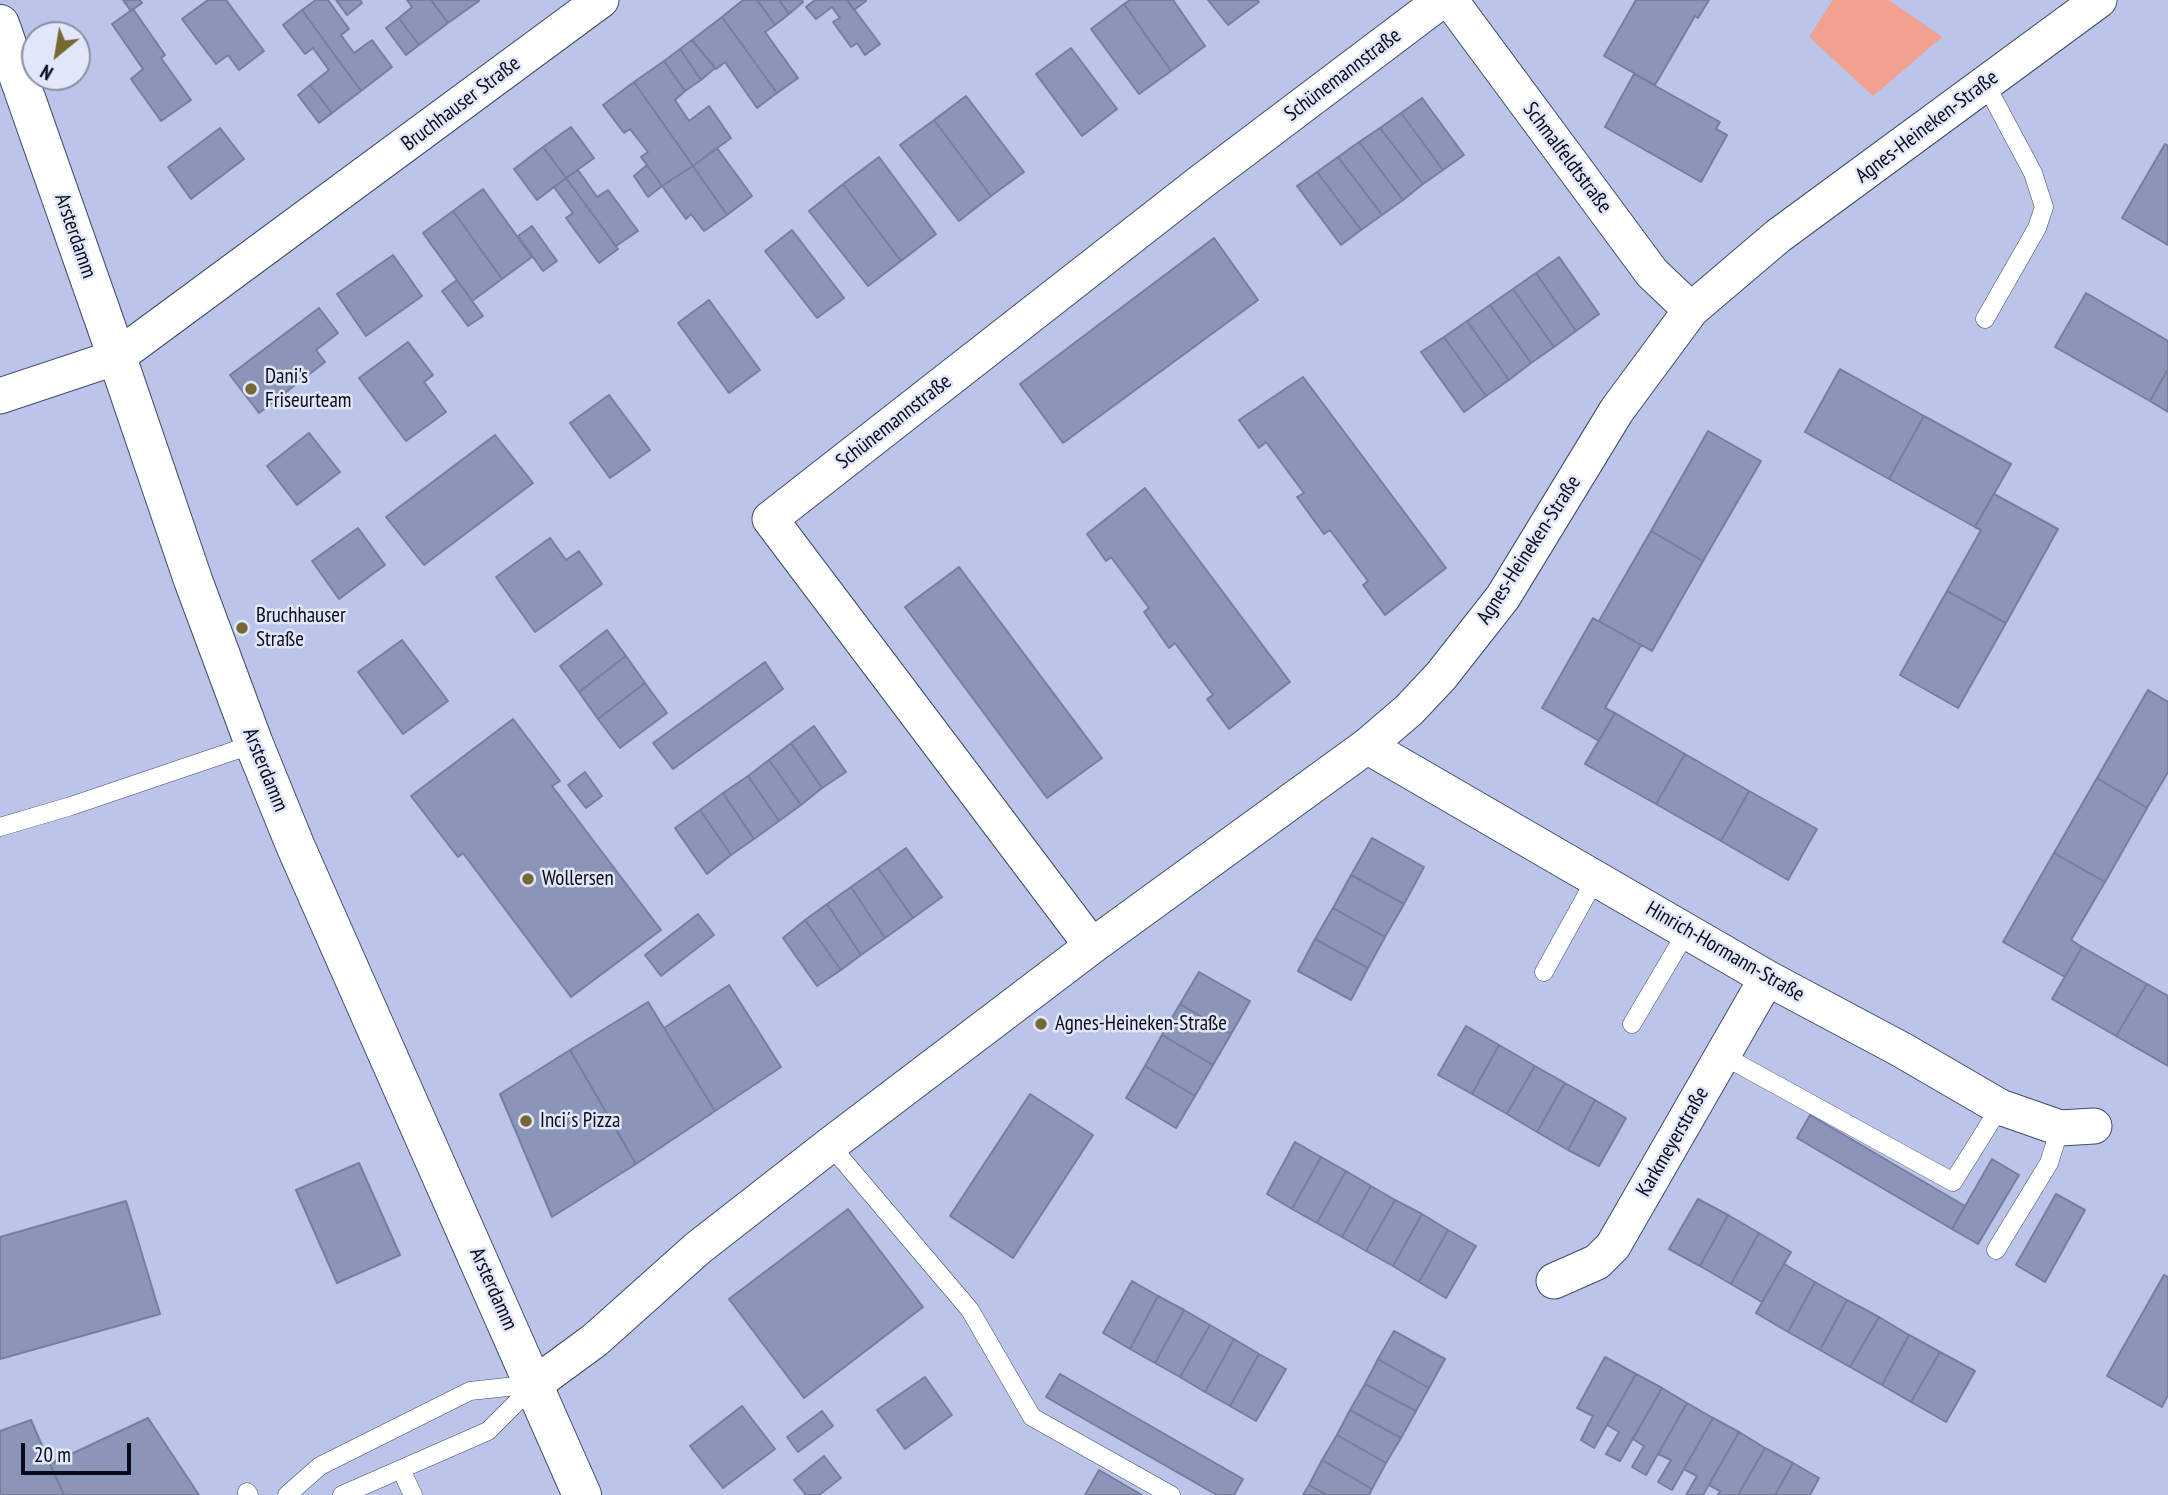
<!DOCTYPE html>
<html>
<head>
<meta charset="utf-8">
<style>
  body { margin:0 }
  #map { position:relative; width:2168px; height:1495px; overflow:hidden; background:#bac5e9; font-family:"PT Sans Narrow",sans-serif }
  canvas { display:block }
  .north { position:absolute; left:21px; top:21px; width:70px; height:70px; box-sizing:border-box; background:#e1e7f9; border:2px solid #8b8f9f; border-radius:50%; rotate:210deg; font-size:19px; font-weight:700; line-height:28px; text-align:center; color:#090c18 }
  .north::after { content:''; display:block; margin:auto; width:24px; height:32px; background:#776735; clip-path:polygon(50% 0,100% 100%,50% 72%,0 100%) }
  .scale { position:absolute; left:21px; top:1443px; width:110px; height:32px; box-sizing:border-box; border:4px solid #090c18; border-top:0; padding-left:9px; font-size:21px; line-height:24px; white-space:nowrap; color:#090c18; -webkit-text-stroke:5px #e1e7f9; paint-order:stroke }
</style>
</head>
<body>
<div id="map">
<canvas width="2168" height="1495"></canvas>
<div class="north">N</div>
<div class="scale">20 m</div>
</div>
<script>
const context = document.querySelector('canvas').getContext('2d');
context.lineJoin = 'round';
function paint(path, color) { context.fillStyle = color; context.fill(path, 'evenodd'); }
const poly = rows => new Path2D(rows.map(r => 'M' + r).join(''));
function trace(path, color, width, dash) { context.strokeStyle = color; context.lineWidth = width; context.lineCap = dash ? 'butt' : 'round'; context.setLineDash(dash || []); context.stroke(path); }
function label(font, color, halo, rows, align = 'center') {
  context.font = font + ' "PT Sans Narrow",sans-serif'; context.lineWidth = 5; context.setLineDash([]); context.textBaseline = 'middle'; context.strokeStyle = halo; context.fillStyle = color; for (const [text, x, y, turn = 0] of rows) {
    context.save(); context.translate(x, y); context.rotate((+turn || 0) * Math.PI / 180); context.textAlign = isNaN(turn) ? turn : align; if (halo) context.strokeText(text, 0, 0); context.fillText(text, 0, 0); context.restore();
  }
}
paint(poly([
  [1833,0,1889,0,1942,37,1873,96,1809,37]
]), '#f2a090');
const building = poly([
  [123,0,140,0,142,3,131,11,123,0],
  [208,0,226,0,264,51,239,70,228,55,216,64,182,19,208,0],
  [316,0,328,0,349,29,341,35,354,53,372,40,392,67,361,91,302,10,316,0],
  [336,0,360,0,362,3,347,15,336,0],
  [407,0,431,0,448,23,419,45,399,18,412,7,407,0],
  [431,0,479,0,479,1,448,23,431,0],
  [743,0,757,0,775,25,765,32,798,78,777,93,722,17,743,0],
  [757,0,779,0,789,14,775,25,757,0],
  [779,0,802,0,803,2,789,14,779,0],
  [815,0,847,0,880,44,865,55,857,43,851,47,833,22,840,18,832,7,816,19,806,7,815,0],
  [847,0,866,0,866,1,854,10,847,0],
  [1130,0,1173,0,1205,46,1171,71,1124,4,1130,0],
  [1208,0,1258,0,1259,2,1228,25,1208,0],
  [1636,0,1709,0,1698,18,1695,16,1655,85,1604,56,1636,0],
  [1124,4,1171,71,1139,94,1091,29,1124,4],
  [133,9,165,55,161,58,191,100,161,121,131,79,143,69,112,24,133,9],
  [302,10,361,91,332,113,310,85,329,70,313,48,305,54,283,25,302,10],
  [722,17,777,93,757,108,725,62,716,69,692,40,722,17],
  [399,18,419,45,406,55,386,28,399,18],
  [692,40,715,68,701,80,680,49,692,40],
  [1071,48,1117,109,1082,136,1036,74,1071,48],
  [680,49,701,80,685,91,664,61,680,49],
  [664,61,685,91,675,100,689,121,709,106,731,138,693,166,634,82,664,61],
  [1634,74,1720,122,1716,129,1727,135,1701,182,1605,127,1634,74],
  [634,82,693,166,662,186,641,157,648,152,630,129,624,133,603,105,634,82],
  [310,85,332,113,319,123,298,95,310,85],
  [966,96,1024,172,991,196,934,120,966,96],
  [1422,98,1464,155,1443,170,1401,113,1422,98],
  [1401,113,1443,170,1423,184,1380,128,1401,113],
  [934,120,991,196,959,221,900,145,934,120],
  [571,127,594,158,566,178,543,147,571,127],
  [220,128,244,159,191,199,168,167,220,128],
  [1380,128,1423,184,1403,200,1359,142,1380,128],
  [1359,142,1403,200,1382,215,1338,157,1359,142],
  [2165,144,2168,146,2168,245,2122,218,2165,144],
  [543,147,566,178,537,200,514,169,543,147],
  [717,148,752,196,727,215,693,166,717,148],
  [879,157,936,234,901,261,843,184,879,157],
  [1338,157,1382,215,1361,230,1317,172,1338,157],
  [647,165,662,186,648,197,634,176,647,165],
  [693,166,727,215,704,231,691,214,686,219,662,186,693,166],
  [578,170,597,197,608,190,638,231,616,246,566,178,578,170],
  [1317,172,1361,230,1341,245,1297,186,1317,172],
  [566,178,618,249,599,263,566,218,573,213,554,187,566,178],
  [843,184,901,261,868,286,809,211,843,184],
  [483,189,532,257,502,279,453,211,483,189],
  [453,211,502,279,472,301,423,233,453,211],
  [532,226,557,261,543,271,518,236,532,226],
  [792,230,844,298,817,318,765,251,792,230],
  [1214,238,1258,300,1063,443,1020,384,1214,238],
  [393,255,422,296,366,336,337,294,393,255],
  [1559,257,1599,314,1576,331,1536,273,1559,257],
  [1536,273,1576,331,1554,347,1513,289,1536,273],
  [457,280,483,316,468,326,442,291,457,280],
  [1513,289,1554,347,1531,363,1490,305,1513,289],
  [2086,293,2168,341,2168,369,2150,401,2055,347,2086,293],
  [709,300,760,370,729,393,678,323,709,300],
  [1490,305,1531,363,1509,380,1467,321,1490,305],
  [319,308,338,333,316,350,325,362,259,413,230,375,319,308],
  [1467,321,1509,380,1486,396,1444,337,1467,321],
  [1444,337,1486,396,1464,412,1421,352,1444,337],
  [408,342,433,375,424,382,446,412,406,441,359,378,408,342],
  [1840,369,1924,416,1889,479,1805,432,1840,369],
  [2168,369,2168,412,2150,401,2168,369],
  [1303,377,1446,568,1385,615,1363,585,1368,581,1330,530,1324,534,1297,497,1304,493,1266,442,1259,448,1239,420,1303,377],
  [609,395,650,450,610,478,570,423,609,395],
  [1924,416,2011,464,1975,527,1889,479,1924,416],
  [1708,431,1761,461,1703,561,1651,531,1708,431],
  [309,433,340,472,297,505,267,466,309,433],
  [495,435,533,483,424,565,386,517,495,435],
  [1145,488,1290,682,1229,729,1207,699,1213,695,1175,643,1169,648,1144,612,1149,608,1111,557,1106,561,1087,534,1145,488],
  [1994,494,2058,529,2006,623,1947,591,1981,530,1975,527,1994,494],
  [358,528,385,565,339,599,312,561,358,528],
  [1651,531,1703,561,1652,651,1599,621,1651,531],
  [550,538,566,560,579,551,602,584,535,632,496,577,550,538],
  [959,567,1102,758,1047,798,905,607,959,567],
  [1947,591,2006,623,1958,708,1900,675,1947,591],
  [1593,618,1641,645,1605,708,1615,713,1599,741,1542,708,1593,618],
  [607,630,626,656,579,692,560,666,607,630],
  [402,640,448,701,403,734,358,672,402,640],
  [626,656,645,683,598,719,579,692,626,656],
  [765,662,783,689,673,769,653,743,765,662],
  [645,683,667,713,620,748,598,719,645,683],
  [2148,690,2168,702,2168,772,2147,808,2097,778,2148,690],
  [1615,713,1685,754,1656,804,1585,764,1615,713],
  [513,719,560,781,552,786,661,930,571,997,463,853,458,857,411,796,513,719],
  [814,726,846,772,822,788,791,743,814,726],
  [791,743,822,788,801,805,769,760,791,743],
  [1685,754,1749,791,1721,841,1656,804,1685,754],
  [769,760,801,805,779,821,748,776,769,760],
  [585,772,602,796,586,808,568,785,585,772],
  [748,776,779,821,754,839,723,793,748,776],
  [2097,778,2147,808,2105,882,2054,853,2097,778],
  [1749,791,1817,829,1788,880,1721,841,1749,791],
  [723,793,754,839,731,855,700,810,723,793],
  [700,810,731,855,707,874,675,828,700,810],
  [1372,838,1424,867,1404,904,1351,875,1372,838],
  [906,848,942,897,913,918,878,868,906,848],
  [2054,853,2105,882,2071,940,2082,947,2065,977,2003,942,2054,853],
  [878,868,913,918,885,938,851,887,878,868],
  [1351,875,1404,904,1385,937,1333,908,1351,875],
  [851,887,885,938,861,955,827,904,851,887],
  [827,904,861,955,841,970,805,920,827,904],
  [1333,908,1385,937,1368,968,1315,939,1333,908],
  [698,914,714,935,661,976,645,955,698,914],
  [805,920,841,970,817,986,783,938,805,920],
  [1315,939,1368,968,1351,1000,1298,971,1315,939],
  [2082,947,2147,984,2116,1036,2052,999,2082,947],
  [1199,972,1250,1001,1231,1034,1180,1004,1199,972],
  [2147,984,2168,996,2168,1066,2116,1036,2147,984],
  [729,985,781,1067,715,1111,664,1028,729,985],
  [648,1002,715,1111,636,1164,570,1050,648,1002],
  [1180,1004,1231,1034,1213,1065,1162,1035,1180,1004],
  [1466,1026,1499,1045,1472,1094,1438,1075,1466,1026],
  [1162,1035,1213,1065,1195,1096,1145,1066,1162,1035],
  [1499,1045,1535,1066,1507,1114,1472,1094,1499,1045],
  [570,1050,636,1164,552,1217,500,1094,570,1050],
  [1145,1066,1195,1096,1176,1128,1126,1098,1145,1066],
  [1535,1066,1565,1083,1537,1132,1507,1114,1535,1066],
  [1565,1083,1595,1100,1568,1150,1537,1132,1565,1083],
  [1030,1094,1093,1135,1013,1258,950,1216,1030,1094],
  [1595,1100,1626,1118,1599,1166,1568,1150,1595,1100],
  [1810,1115,1965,1206,1952,1229,1797,1138,1810,1115],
  [1295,1142,1321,1157,1292,1209,1267,1194,1295,1142],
  [1321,1157,1346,1171,1317,1223,1292,1209,1321,1157],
  [1992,1159,2019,1175,1978,1244,1952,1229,1992,1159],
  [359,1163,400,1255,337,1283,296,1190,359,1163],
  [1346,1171,1371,1186,1342,1237,1317,1223,1346,1171],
  [1371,1186,1395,1200,1366,1251,1342,1237,1371,1186],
  [2056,1194,2085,1210,2045,1282,2016,1265,2056,1194],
  [1698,1199,1728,1215,1700,1266,1669,1249,1698,1199],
  [1395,1200,1422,1214,1393,1266,1366,1251,1395,1200],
  [126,1201,160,1314,0,1359,0,1237,126,1201],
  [848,1209,923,1307,804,1398,729,1299,848,1209],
  [1422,1214,1448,1230,1419,1282,1393,1266,1422,1214],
  [1728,1215,1759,1233,1731,1284,1700,1266,1728,1215],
  [1448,1230,1476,1246,1446,1298,1419,1282,1448,1230],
  [1759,1233,1791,1252,1762,1302,1731,1284,1759,1233],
  [1784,1264,1815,1282,1788,1332,1756,1313,1784,1264],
  [2164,1275,2168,1277,2168,1395,2162,1407,2107,1376,2164,1275],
  [1132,1281,1158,1296,1130,1349,1103,1333,1132,1281],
  [1815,1282,1847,1300,1820,1350,1788,1332,1815,1282],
  [1158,1296,1184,1310,1155,1363,1130,1349,1158,1296],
  [1847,1300,1879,1317,1850,1367,1820,1350,1847,1300],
  [1184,1310,1210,1325,1180,1377,1155,1363,1184,1310],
  [1879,1317,1909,1335,1882,1385,1850,1367,1879,1317],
  [1210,1325,1234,1339,1205,1392,1180,1377,1210,1325],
  [1394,1331,1445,1359,1429,1388,1378,1359,1394,1331],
  [1909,1335,1940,1352,1911,1402,1882,1385,1909,1335],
  [1234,1339,1259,1354,1230,1406,1205,1392,1234,1339],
  [1940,1352,1975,1371,1946,1422,1911,1402,1940,1352],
  [1259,1354,1286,1369,1256,1421,1230,1406,1259,1354],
  [1605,1357,1636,1374,1594,1448,1581,1440,1593,1416,1577,1408,1605,1357],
  [1378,1359,1429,1388,1416,1411,1365,1384,1378,1359],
  [1060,1374,1243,1479,1234,1495,1217,1495,1046,1397,1060,1374],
  [1636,1374,1662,1388,1620,1461,1606,1454,1619,1432,1607,1425,1636,1374],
  [925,1377,952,1415,905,1449,877,1410,925,1377],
  [1365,1384,1416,1411,1401,1438,1350,1410,1365,1384],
  [1662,1388,1687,1403,1646,1475,1632,1467,1644,1446,1633,1439,1662,1388],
  [1687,1403,1713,1418,1672,1490,1658,1482,1671,1460,1658,1454,1687,1403],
  [742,1406,775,1449,723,1488,690,1446,742,1406],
  [1350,1410,1401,1438,1386,1463,1337,1435,1350,1410],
  [822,1411,833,1426,798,1452,787,1437,822,1411],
  [148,1418,199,1495,64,1495,50,1464,148,1418],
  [1713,1418,1739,1432,1703,1495,1686,1495,1697,1476,1684,1469,1713,1418],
  [31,1420,50,1464,64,1495,0,1495,0,1431,31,1420],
  [1739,1432,1765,1448,1738,1495,1718,1495,1720,1491,1709,1485,1739,1432],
  [1337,1435,1386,1463,1372,1489,1322,1460,1337,1435],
  [1765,1448,1793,1463,1775,1495,1738,1495,1765,1448],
  [824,1456,841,1478,819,1495,806,1495,794,1480,824,1456],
  [1322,1460,1372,1489,1369,1495,1327,1495,1309,1485,1322,1460],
  [1793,1463,1819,1478,1810,1495,1775,1495,1793,1463],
  [1099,1470,1142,1495,1085,1495,1099,1470],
  [1309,1485,1327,1495,1303,1495,1309,1485]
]);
paint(building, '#8b95b7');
trace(building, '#747e9f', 2);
const service = poly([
  [1985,319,2037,228,2044,207,2033,173,1986,85],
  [0,827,71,806,254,744],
  [1544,972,1596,878],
  [1632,1024,1687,931],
  [1722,1055,1953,1182,2000,1107],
  [830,1145,970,1310,1032,1417,1171,1495],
  [1996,1250,2049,1163,2060,1128],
  [401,1470,413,1495],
  [247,1492,249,1495],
  [287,1495,320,1466,470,1391,535,1384],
  [342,1495,488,1431,535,1384]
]);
const minor = poly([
  [1450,0,1652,273,1691,310],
  [0,396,117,357,601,0],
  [1367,746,1767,978,1902,1050,2000,1107,2060,1128,2094,1126],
  [1092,946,770,519,1201,182,1442,0],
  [1554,1281,1597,1262,1613,1246,1767,978],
  [535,1384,595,1340,698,1248,830,1145,1092,946,1367,746,1409,710,1441,676,1503,597,1617,410,1691,310,1778,236,2099,0]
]);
const tertiary = poly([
  [0,24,117,357,193,580,254,744,295,845,582,1495]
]);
trace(service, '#424b69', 19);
trace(minor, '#424b69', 37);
trace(tertiary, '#424b69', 40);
trace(service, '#fff', 18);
trace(minor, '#fff', 35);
trace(tertiary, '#fff', 38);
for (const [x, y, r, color] of [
  [251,389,7,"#776735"],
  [242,628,7,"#776735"],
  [528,879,7,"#776735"],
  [1041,1024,7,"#776735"],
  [526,1121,7,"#776735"]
]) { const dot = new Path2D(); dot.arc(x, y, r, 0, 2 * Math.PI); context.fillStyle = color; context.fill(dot); trace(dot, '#e1e7f9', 2.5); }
label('21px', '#090c18', '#e1e7f9', [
  ["Schünemannstraße",1343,75,-37],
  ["Bruchhauser Straße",461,104,-37],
  ["Agnes-Heineken-Straße",1927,127,-37],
  ["Schmalfeldtstraße",1567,158,53],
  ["Arsterdamm",75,236,71],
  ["Schünemannstraße",894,422,-38],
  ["Agnes-Heineken-Straße",1529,550,-57],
  ["Arsterdamm",265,770,68],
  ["Hinrich-Hormann-Straße",1725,952,30],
  ["Karkmeyerstraße",1673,1142,-60],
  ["Arsterdamm",493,1289,66]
]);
label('21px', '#090c18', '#e1e7f9', [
  ["Dani's",265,377],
  ["Friseurteam",265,401],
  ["Bruchhauser",256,616],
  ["Straße",256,640],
  ["Wollersen",542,879],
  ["Agnes-Heineken-Straße",1055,1024],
  ["Inci´s Pizza",540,1121]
], 'left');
</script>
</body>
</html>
